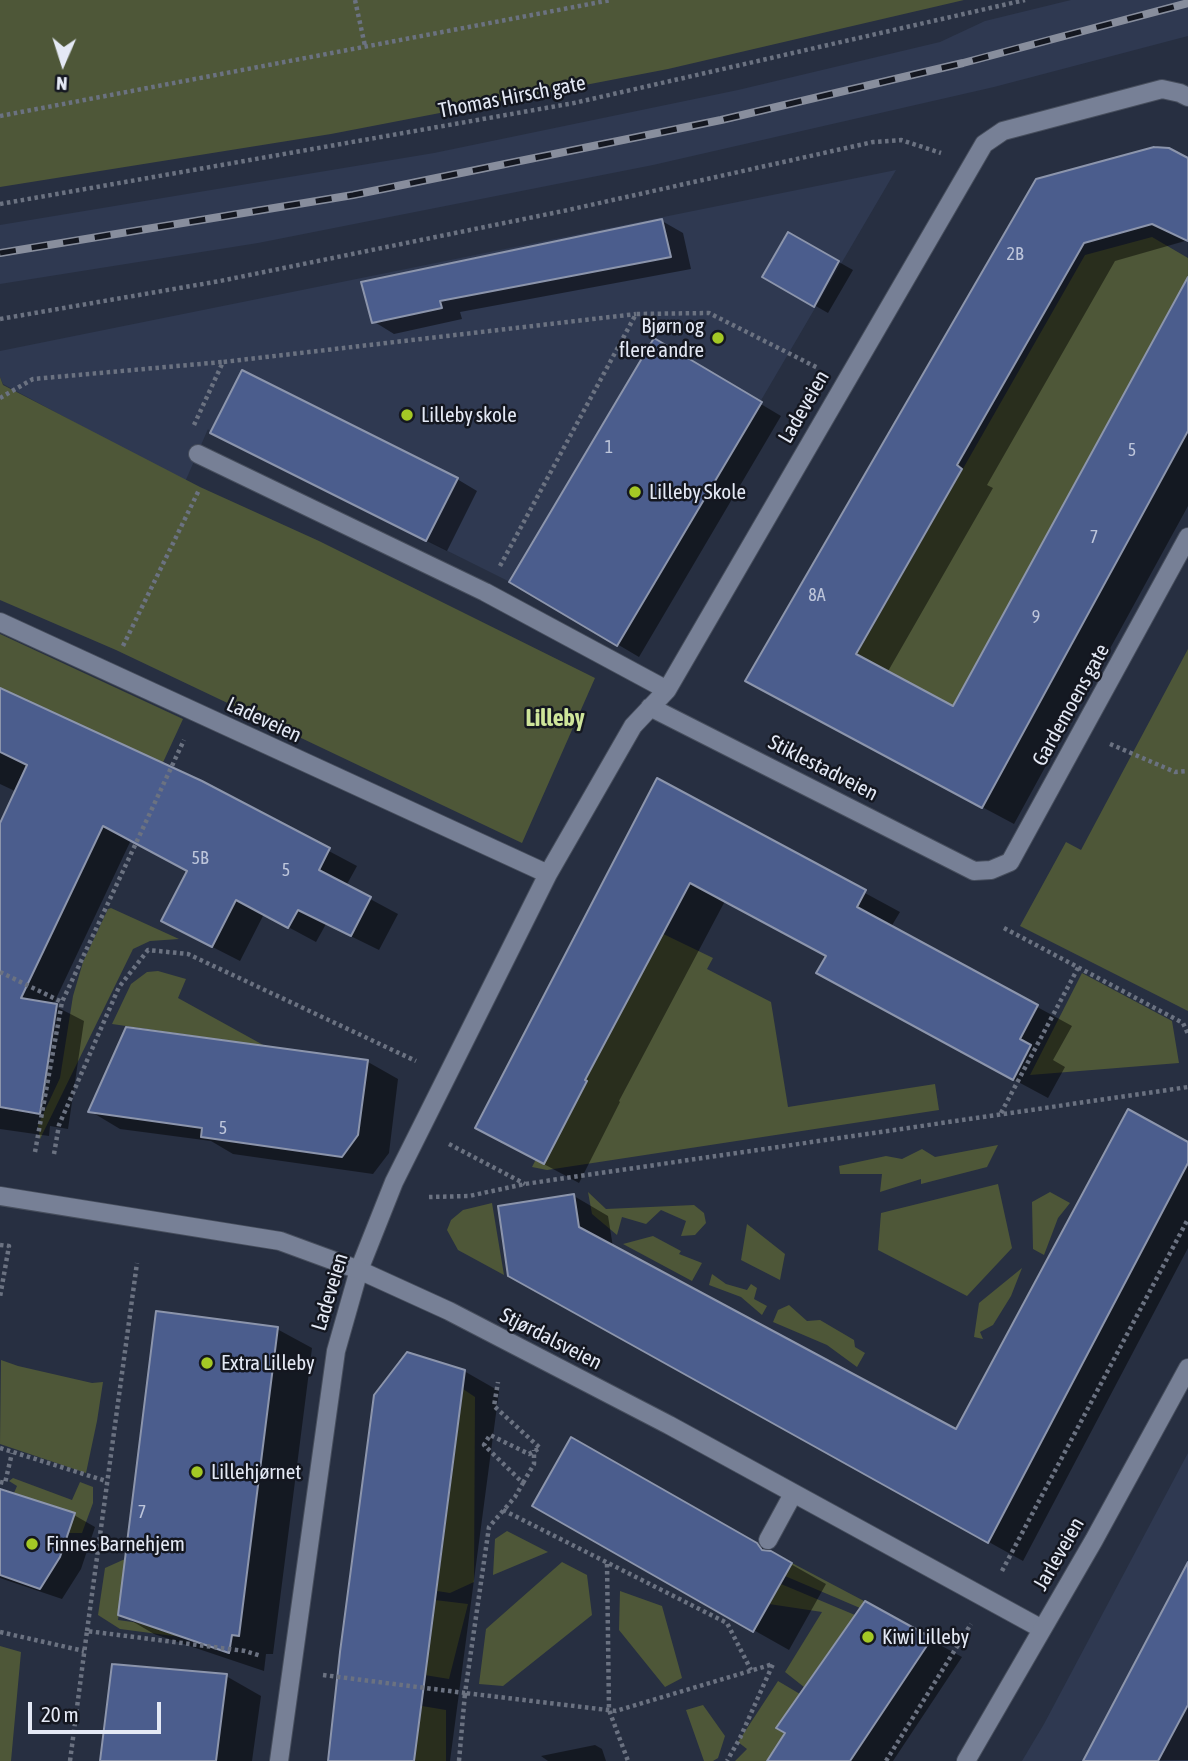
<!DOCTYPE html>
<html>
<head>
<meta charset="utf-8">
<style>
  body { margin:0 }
  #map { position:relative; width:1188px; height:1761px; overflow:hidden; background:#272f41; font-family:"Asap Condensed",sans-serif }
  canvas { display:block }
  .north { position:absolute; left:28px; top:28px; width:70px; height:70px; -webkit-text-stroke:5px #141720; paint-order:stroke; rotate:183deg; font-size:19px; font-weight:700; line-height:28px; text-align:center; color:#e4e9f5 }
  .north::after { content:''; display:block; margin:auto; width:24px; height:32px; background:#e4e9f5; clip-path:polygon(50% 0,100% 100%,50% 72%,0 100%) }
  .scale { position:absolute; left:28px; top:1702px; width:133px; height:32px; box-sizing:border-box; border:4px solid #e4e9f5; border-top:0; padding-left:9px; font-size:21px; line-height:24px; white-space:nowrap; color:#e4e9f5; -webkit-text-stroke:5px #141720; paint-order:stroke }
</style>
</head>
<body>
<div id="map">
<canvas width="1188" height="1761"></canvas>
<div class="north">N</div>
<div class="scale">20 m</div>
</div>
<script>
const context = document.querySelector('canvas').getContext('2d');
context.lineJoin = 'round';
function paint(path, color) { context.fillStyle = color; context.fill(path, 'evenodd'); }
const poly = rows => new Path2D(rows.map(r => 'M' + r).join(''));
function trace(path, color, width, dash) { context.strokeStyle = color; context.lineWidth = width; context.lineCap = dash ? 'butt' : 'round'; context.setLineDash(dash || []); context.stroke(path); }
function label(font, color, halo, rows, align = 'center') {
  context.font = font + ' "Asap Condensed",sans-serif'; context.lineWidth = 5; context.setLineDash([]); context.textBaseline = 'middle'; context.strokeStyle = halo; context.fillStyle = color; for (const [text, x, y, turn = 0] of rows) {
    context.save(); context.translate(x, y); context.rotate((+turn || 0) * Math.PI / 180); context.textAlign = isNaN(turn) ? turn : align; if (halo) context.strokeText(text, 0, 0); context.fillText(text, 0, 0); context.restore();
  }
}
paint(poly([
  [1071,0,1188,0,1188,36,994,87,653,165,258,243,0,284,0,225,434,153,738,90,940,42,985,21],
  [896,170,617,646,510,582,211,433,208,429,185,482,3,384,0,377,0,351],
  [1188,1453,1188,1761,1022,1761,1044,1724]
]), '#2f3951');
paint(poly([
  [0,0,964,0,668,69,331,134,0,187],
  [1152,237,1188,258,1188,285,949,715,852,663,1085,255],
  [0,377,3,385,200,487,319,541,595,678,522,843,116,650,0,600],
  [0,634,183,719,153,784,153,760,0,688],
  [1188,649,1188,1011,1020,926,1066,842,1081,850],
  [111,908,179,939,150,941,133,949,40,1139,38,1125,60,1078,73,996,83,962,108,909],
  [653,929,713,958,707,969,771,1002,788,1107,935,1084,939,1110,547,1170,532,1167],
  [158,971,186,979,178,998,265,1046,112,1024,131,984,147,972],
  [1082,973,1172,1021,1179,1063,1030,1075],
  [998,1145,987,1167,921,1184,921,1179,880,1192,882,1174,840,1174,839,1166,886,1156,902,1159,922,1149,935,1157],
  [998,1184,1012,1248,967,1296,878,1250,881,1213],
  [588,1192,606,1209,694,1205,704,1213,706,1223,695,1235,681,1236,686,1221,661,1210,646,1224,622,1217,617,1235,592,1214],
  [1050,1192,1070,1203,1058,1218,1044,1255,1033,1249,1032,1202],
  [492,1203,504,1275,458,1250,447,1230,451,1220,463,1210],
  [747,1224,785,1254,780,1280,741,1260],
  [653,1236,681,1251,679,1254,702,1263,692,1281,623,1244],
  [1022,1268,1011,1296,993,1325,980,1332,983,1339,974,1337,979,1303],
  [712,1274,726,1284,747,1290,751,1284,757,1288,754,1299,767,1306,762,1315,741,1297,709,1285],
  [789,1305,807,1321,820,1320,854,1340,855,1347,865,1353,857,1367,827,1345,773,1322,778,1310],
  [1,1360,18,1366,92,1383,103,1382,97,1421,86,1473,0,1444],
  [463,1389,475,1397,474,1582,450,1593,437,1591],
  [13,1478,72,1500,80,1482,93,1487,93,1503,82,1533,68,1533,67,1511,14,1493,17,1486,9,1481],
  [507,1531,548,1552,493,1575,495,1539],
  [125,1559,118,1620,205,1632,204,1640,120,1629,98,1615,105,1568],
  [562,1562,587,1575,592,1615,503,1686,479,1684,486,1629],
  [792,1563,864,1601,860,1608,785,1576],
  [781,1584,855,1615,804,1687,785,1672,822,1612,769,1604],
  [620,1591,662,1606,682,1678,665,1687,619,1630],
  [435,1600,468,1604,449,1679,394,1670,396,1659,427,1663],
  [0,1646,21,1652,11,1761,0,1761],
  [778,1681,800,1694,785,1733,767,1761,735,1761,747,1749,738,1742],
  [703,1705,725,1736,718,1758,713,1761,704,1761,686,1710],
  [422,1706,446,1710,446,1761,414,1761]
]), '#4e5738');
paint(poly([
  [1188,160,1188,242,1185,241,1115,261,987,485,993,488,887,673,954,708,1188,280,1188,506,1014,824,778,698,1037,181],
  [662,221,683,233,691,269,460,312,462,319,394,334,373,321],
  [789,234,853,270,828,313,765,277],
  [655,341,781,416,639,657,512,582],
  [233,444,457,479,477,491,447,551],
  [0,689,201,783,357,866,346,886,398,914,379,950,326,924,316,942,264,914,240,961,191,936,189,872,131,840,53,1005,84,1021,68,1129,50,1126,49,1136,0,1129,0,827,17,792,0,784],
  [658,781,900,912,891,927,1072,1026,1053,1060,1065,1067,1048,1098,853,993,828,956,725,901,619,1101,620,1102,579,1183,477,1128],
  [368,1062,398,1079,389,1153,373,1174,233,1154,211,1141,120,1129,90,1111],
  [1188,1144,1188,1248,1023,1561,545,1295,574,1196,608,1216,613,1247,957,1431],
  [277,1329,312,1348,273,1654,266,1654,264,1671,154,1634,120,1614],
  [464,1371,499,1391,450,1761,329,1761],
  [571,1440,826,1584,789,1650,534,1506],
  [0,1488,74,1515,95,1527,81,1569,62,1599,0,1578],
  [1188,1565,1188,1760,1107,1761],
  [865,1604,962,1657,893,1761,769,1761],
  [226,1676,261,1696,252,1761,101,1761],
  [595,1745,602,1749,606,1761,548,1761,541,1756]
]), '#0007');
const building = poly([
  [1154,147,1169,148,1188,158,1188,241,1152,224,1084,243,957,465,962,469,856,654,953,706,1188,277,1188,431,982,808,745,681,1036,179,1154,147],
  [662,219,671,257,440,301,442,308,372,323,361,282,662,219],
  [788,232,839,261,814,307,762,277,788,232],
  [654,338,762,402,617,646,509,582,654,338],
  [242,370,458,478,426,541,210,433,242,370],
  [0,688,202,781,330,848,319,870,371,897,351,936,298,910,288,928,236,900,212,947,161,921,187,871,103,826,21,998,57,1004,40,1114,0,1107,0,823,27,765,0,752,0,688],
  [657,778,866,890,857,907,1038,1005,1020,1039,1031,1045,1013,1080,816,973,826,956,690,883,585,1080,587,1081,544,1164,475,1128,657,778],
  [126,1027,368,1060,358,1135,342,1157,201,1137,202,1128,88,1112,126,1027],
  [1128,1109,1188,1142,1188,1163,988,1543,508,1276,498,1206,574,1194,579,1227,956,1429,1128,1109],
  [156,1311,278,1327,239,1636,232,1635,229,1653,118,1615,156,1311],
  [407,1352,465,1370,414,1761,328,1761,340,1652,374,1395,407,1352],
  [571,1437,757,1543,762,1550,771,1551,792,1563,753,1632,532,1506,571,1437],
  [0,1489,75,1513,60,1557,40,1589,0,1575,0,1489],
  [1188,1562,1188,1705,1158,1761,1083,1761,1188,1562],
  [865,1601,932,1638,850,1761,767,1761,785,1733,776,1728,865,1601],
  [112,1664,227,1674,216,1761,100,1761,112,1664]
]);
paint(building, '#4b5d8d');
trace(building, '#8c95ac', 2);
const service = poly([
  [768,1540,793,1494]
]);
const minor = poly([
  [198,454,485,592,667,690],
  [0,622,548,874],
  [650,707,974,871,991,870,1010,862,1188,537],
  [279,1761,336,1351,359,1270,394,1182,548,874,633,726,667,690,984,144,1003,131,1162,89,1180,93,1188,97]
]);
const tertiary = poly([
  [0,1196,280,1241,359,1270,449,1311,669,1425,1042,1629]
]);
const secondary = poly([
  [966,1761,1094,1540,1188,1368]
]);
trace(service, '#474e5d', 20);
trace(minor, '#474e5d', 20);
trace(tertiary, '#474e5d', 20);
trace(secondary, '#474e5d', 20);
trace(poly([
  [355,0,365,46],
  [0,116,611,0],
  [0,204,574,103,1025,0],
  [0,319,220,281,568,210,873,142,901,140,941,153],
  [0,398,33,379,222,362],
  [194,425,223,362,636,314],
  [500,566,636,314,709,313,818,368],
  [123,646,199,490],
  [1110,744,1175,772,1188,771],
  [1004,928,1183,1023,1188,1034],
  [0,972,62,1002],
  [1001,1113,1079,966],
  [449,1144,525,1184],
  [35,1152,62,1002,184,740],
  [54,1154,59,1125,119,987,148,950,188,954,416,1061],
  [429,1197,469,1196,525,1184,1188,1087],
  [0,1245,9,1246,0,1297],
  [0,1448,106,1481],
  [0,1482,5,1483,12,1453],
  [523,1483,534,1464,534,1450],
  [503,1510,727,1623,751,1670],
  [607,1564,609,1710,628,1761],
  [1002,1571,1188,1219],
  [87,1631,137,1263],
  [0,1632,84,1651],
  [323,1675,465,1693,489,1527,515,1497,523,1483,484,1445,490,1435,529,1454,540,1448,494,1406,498,1382],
  [70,1761,87,1631,245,1651,261,1656],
  [459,1761,465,1693,616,1711,773,1664,740,1738,727,1761],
  [886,1761,971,1624]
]), '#6b7281', 4.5, [3.5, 3.5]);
trace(service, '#778096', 18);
trace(minor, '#778096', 18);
trace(tertiary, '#778096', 18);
trace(secondary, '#778096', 18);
const rail = poly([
  [0,253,353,195,721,120,963,63,1188,3]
]);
trace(rail, '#888e9d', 8);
trace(rail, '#141720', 5, [16]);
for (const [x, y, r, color] of [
  [718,338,7,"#a4c825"],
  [407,415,7,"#a4c825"],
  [635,492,7,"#a4c825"],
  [207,1363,7,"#a4c825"],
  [197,1472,7,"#a4c825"],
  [32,1544,7,"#a4c825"],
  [868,1637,7,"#a4c825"]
]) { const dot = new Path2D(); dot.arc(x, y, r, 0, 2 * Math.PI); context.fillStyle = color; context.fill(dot); trace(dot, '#141720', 2.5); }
label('18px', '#bec6db', null, [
  ["2B",1015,254],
  ["1",609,447],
  ["5",1132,450],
  ["7",1094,537],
  ["8A",817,595],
  ["9",1036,617],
  ["5B",200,858],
  ["5",286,870],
  ["5",223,1128],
  ["7",142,1512]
]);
label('21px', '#e4e9f5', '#141720', [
  ["Thomas Hirsch gate",512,97,-11],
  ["Ladeveien",804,407,-60],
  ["Gardemoens gate",1071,705,-61],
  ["Ladeveien",264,720,25],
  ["Stiklestadveien",823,768,27],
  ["Ladeveien",330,1292,-73],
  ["Stjørdalsveien",551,1339,27],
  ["Jarleveien",1059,1554,-60]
]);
label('21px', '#e4e9f5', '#141720', [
  ["Bjørn og",704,326,"right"],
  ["flere andre",704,350,"right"],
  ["Lilleby skole",421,415],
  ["Lilleby Skole",649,492],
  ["Extra Lilleby",221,1363],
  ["Lillehjørnet",211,1472],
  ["Finnes Barnehjem",46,1544],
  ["Kiwi Lilleby",882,1637]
], 'left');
label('bold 24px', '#cee59a', '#141720', [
  ["Lilleby",555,718]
]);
</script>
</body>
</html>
